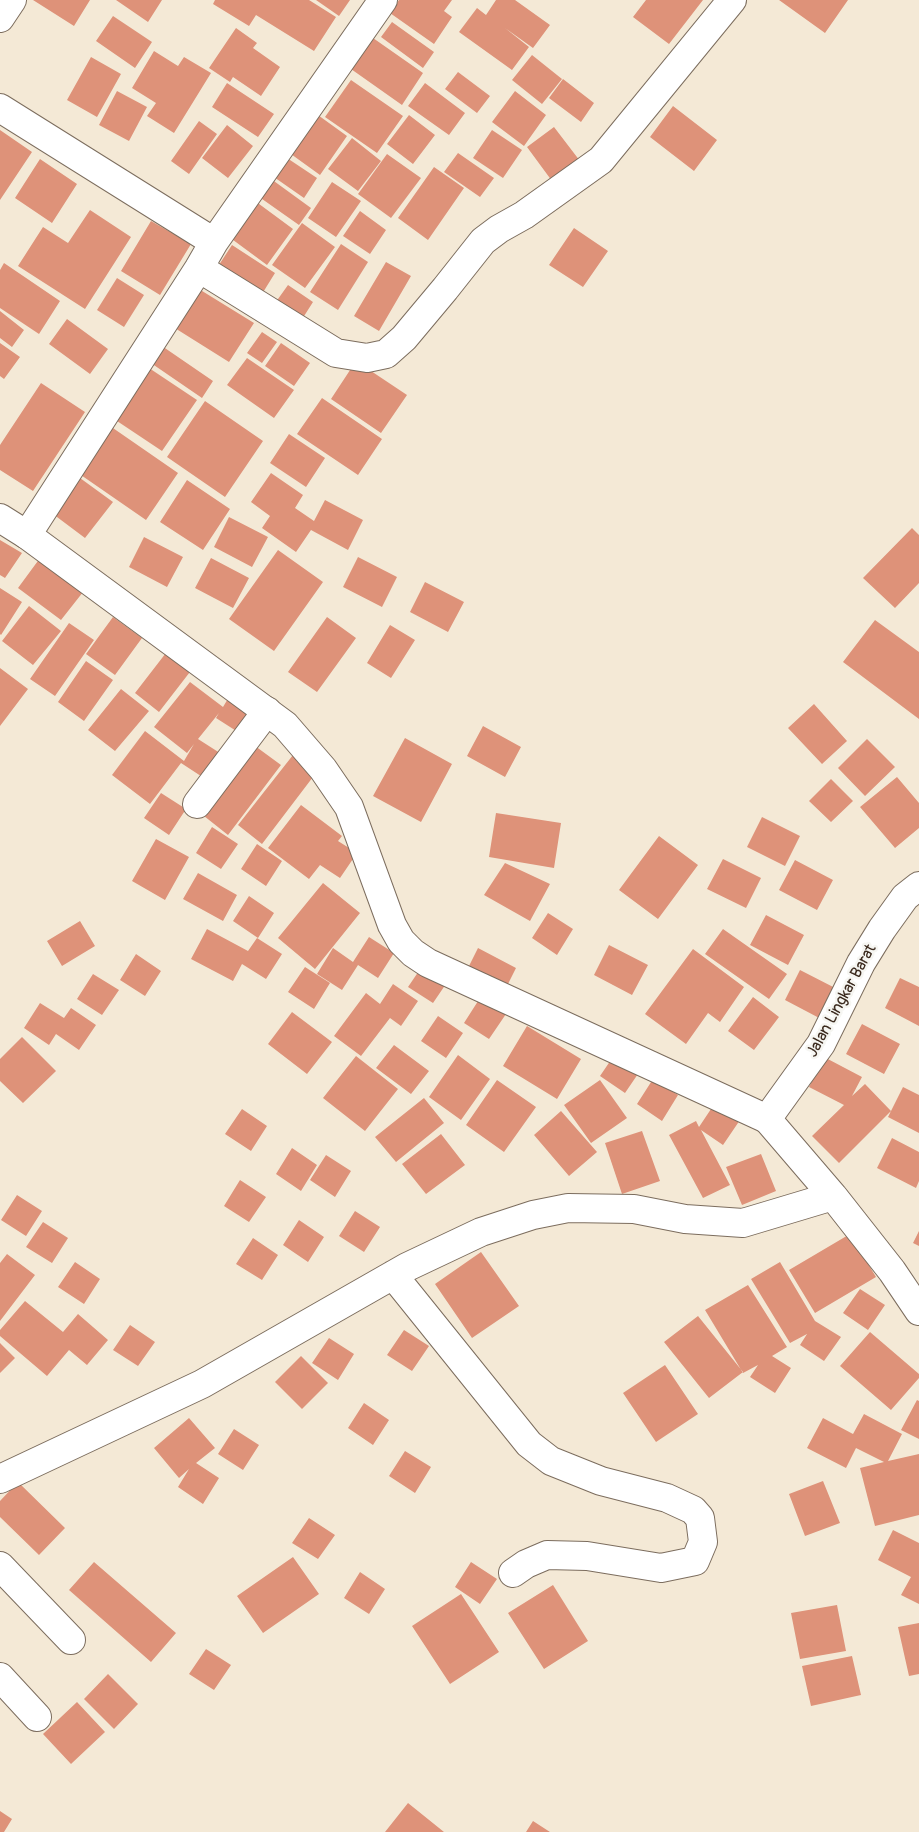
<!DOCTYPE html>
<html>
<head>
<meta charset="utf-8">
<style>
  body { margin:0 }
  canvas { display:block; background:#f4e9d6 }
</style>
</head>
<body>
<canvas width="919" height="1832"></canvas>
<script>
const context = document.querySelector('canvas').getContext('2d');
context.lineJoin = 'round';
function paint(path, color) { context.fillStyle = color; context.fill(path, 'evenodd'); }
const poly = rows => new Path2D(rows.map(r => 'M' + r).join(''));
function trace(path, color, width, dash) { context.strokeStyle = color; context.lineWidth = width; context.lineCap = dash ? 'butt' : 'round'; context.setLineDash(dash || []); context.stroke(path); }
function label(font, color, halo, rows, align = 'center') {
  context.font = font + ' Pangolin,sans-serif'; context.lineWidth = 5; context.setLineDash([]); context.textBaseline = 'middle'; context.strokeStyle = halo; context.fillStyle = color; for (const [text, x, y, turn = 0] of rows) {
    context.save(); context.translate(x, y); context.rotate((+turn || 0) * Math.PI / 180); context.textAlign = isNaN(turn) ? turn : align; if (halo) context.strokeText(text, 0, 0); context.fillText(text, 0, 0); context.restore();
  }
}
paint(poly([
  [33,0,90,0,74,26],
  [116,0,162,0,148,22],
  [215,0,309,0,336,17,314,51,256,15,249,26,213,4],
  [316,0,350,0,339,16],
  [399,0,452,0,444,11,452,17,434,44,390,13],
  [496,0,515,0,550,25,533,48,505,28,529,47,512,70,459,32,477,8,486,15],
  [646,0,703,0,669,44,633,17],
  [779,0,848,0,825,33],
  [113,16,152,42,135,68,96,41],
  [392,22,434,52,423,68,381,37],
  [236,28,257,43,253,48,280,67,261,96,233,77,230,82,209,68],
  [373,38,423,73,402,105,351,69],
  [154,51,178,66,184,57,211,73,174,133,147,116,156,103,132,88],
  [532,55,562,79,542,104,512,80],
  [91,57,121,74,97,117,67,100],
  [458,72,490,96,477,113,445,89],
  [563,79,594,103,581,122,549,98],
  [351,80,403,116,377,153,325,117],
  [227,83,274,114,258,137,212,107],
  [425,83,465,113,449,135,408,106],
  [117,91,147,107,129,141,99,125],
  [515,91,546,115,524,146,492,122],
  [673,106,717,140,694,171,650,137],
  [311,110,347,136,320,175,284,149],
  [409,115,435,135,413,164,387,144],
  [199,121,217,134,189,174,171,161],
  [227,125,253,146,228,178,202,158],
  [554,127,580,161,552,181,527,147],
  [0,130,32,152,0,200],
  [492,130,522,150,503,178,473,158],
  [352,138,381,161,358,191,328,169],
  [458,153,494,178,480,197,444,172],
  [387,154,421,178,391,218,358,194],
  [284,156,317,178,304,198,271,175],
  [40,159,77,184,52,223,15,198],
  [434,167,464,188,428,240,398,218],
  [267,176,311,208,299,225,255,194],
  [332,182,361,201,336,237,308,218],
  [251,198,293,229,267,265,225,234],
  [90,210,131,237,85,309,18,266,43,227,68,243],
  [360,211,386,230,370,254,343,236],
  [151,221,191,244,160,295,121,271],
  [302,223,335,247,305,288,272,265],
  [574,228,608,251,583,287,549,265],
  [341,244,368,262,338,310,310,292],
  [232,245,275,273,257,302,213,274],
  [386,262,411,276,379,331,354,316],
  [4,263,60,301,39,334,0,308,0,270],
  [117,278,144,295,124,327,97,310],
  [288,285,313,302,299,324,273,306],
  [194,286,254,323,229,362,170,325],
  [0,311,24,330,12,347,0,338],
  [67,319,108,349,90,374,49,344],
  [262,332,277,342,262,363,247,353],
  [0,343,20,357,4,379,0,376],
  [281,343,310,363,294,386,265,366],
  [159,344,213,381,202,398,148,361],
  [247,358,294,390,274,418,227,385],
  [356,361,407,395,381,433,331,399],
  [149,368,197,400,162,451,114,419],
  [41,383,85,412,33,491,0,470,0,445],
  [322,398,382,439,358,475,297,434],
  [205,401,263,441,225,497,167,457],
  [110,426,178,473,146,520,78,473],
  [289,434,325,458,306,487,270,463],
  [271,473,303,495,295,508,314,521,325,500,363,520,348,550,311,530,296,552,262,528,270,516,251,502],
  [80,478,113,502,85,538,53,514],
  [187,480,230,509,203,550,160,522],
  [229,517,268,537,252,567,214,547],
  [912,528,919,535,919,583,895,608,863,578],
  [144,537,183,557,167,587,129,567],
  [0,540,22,553,5,578,0,575],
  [278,550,323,582,274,651,229,619],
  [43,554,87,587,61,620,18,588],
  [358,557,397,577,382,607,343,587],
  [211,558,249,578,233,608,195,588],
  [425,582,464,602,448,632,410,612],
  [0,588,22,602,1,635,0,634],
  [29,606,61,631,33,665,2,641],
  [113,617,142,638,115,675,86,654],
  [327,617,356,638,317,692,288,672],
  [875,620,919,652,919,719,843,662],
  [69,623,94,640,55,696,30,679],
  [390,625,415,640,391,678,367,663],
  [169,649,193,668,159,712,135,693],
  [86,661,113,680,84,721,58,702],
  [0,668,28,689,0,726],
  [190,682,223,707,232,692,257,709,241,734,216,718,219,713,198,739,223,755,207,780,181,763,150,804,112,775,145,731,184,761,194,744,187,753,154,727],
  [121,689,149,711,115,751,88,730],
  [814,704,847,741,822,764,788,728],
  [483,726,521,747,505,777,467,756],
  [405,738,452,764,421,822,373,796],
  [867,739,895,767,865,796,838,768],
  [251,743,281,765,228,835,199,812],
  [293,755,316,773,262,844,238,825],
  [897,777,919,803,919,828,895,848,860,807],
  [831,779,853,801,831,822,809,801],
  [161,793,186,809,169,835,144,818],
  [301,805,342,836,338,841,357,853,340,878,320,865,309,879,268,848],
  [496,813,561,823,554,868,489,857],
  [762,817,800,836,785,866,747,847],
  [212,827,238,844,221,869,196,853],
  [659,836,698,865,658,919,619,890],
  [156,839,189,857,165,900,132,881],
  [257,844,282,861,266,886,241,869],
  [723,859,761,878,746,908,707,889],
  [795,860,833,880,817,910,779,890],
  [505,863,550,884,530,921,484,895],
  [198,873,237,895,223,921,183,899],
  [323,883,360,913,315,969,278,938],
  [249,896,274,913,258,938,233,921],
  [548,913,573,929,557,955,532,938],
  [766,915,804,935,788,965,750,945],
  [80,921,95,946,62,966,47,941],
  [207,929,248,951,257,938,282,954,266,979,242,964,233,981,191,959],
  [723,929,787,974,769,999,705,954],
  [369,937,394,953,378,978,358,965,342,990,317,974,333,948,353,962],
  [609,945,648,965,632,995,594,975],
  [478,948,516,968,502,996,464,976],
  [693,949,744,987,720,1022,708,1013,686,1044,645,1014],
  [136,954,161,971,145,996,120,980],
  [425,962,450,978,433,1003,408,987],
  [305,967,330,983,314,1009,288,992],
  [800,970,839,990,823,1020,785,1000],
  [93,974,119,990,102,1015,77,999],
  [900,978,919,987,919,1026,885,1008],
  [393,984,418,1001,401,1026,390,1018,361,1056,334,1036,366,993,380,1004],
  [753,997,779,1017,754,1050,728,1031],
  [480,998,506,1014,489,1039,464,1023],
  [40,1003,64,1018,71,1008,96,1025,79,1050,56,1034,49,1045,24,1028],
  [292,1012,332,1042,307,1074,268,1044],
  [438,1016,463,1033,446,1058,421,1041],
  [862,1024,900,1044,884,1074,846,1054],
  [527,1026,581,1059,557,1099,503,1066],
  [22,1037,56,1071,23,1103,0,1081,0,1059],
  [394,1045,429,1071,411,1094,376,1068],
  [617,1051,642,1068,625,1093,600,1076],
  [458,1055,490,1079,461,1120,429,1097],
  [356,1056,398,1089,365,1131,323,1098],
  [824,1057,862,1077,852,1096,865,1084,891,1111,903,1087,919,1095,919,1133,888,1117,891,1111,839,1163,812,1136,844,1105,809,1087],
  [653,1079,678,1095,662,1121,637,1104],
  [497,1080,536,1107,504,1152,466,1125],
  [600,1080,627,1118,591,1143,564,1105],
  [424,1098,444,1123,396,1162,375,1137],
  [715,1103,740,1120,723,1145,701,1130,730,1185,703,1198,669,1135,696,1121,699,1127],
  [242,1109,267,1126,251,1151,225,1134],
  [561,1111,597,1152,569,1176,534,1135],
  [642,1131,660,1181,622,1194,605,1143],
  [441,1134,465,1165,426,1194,402,1164],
  [892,1138,919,1152,919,1181,916,1188,877,1168],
  [292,1148,317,1165,301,1191,276,1174],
  [761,1154,776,1191,742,1205,726,1167],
  [326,1155,351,1171,335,1197,310,1180],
  [240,1180,266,1197,249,1222,224,1206],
  [17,1195,42,1211,26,1236,1,1220],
  [355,1211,380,1227,364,1252,339,1236],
  [299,1220,324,1237,308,1262,283,1245],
  [43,1222,68,1238,52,1263,26,1247],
  [919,1231,919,1246,913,1243],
  [850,1234,876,1277,815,1313,789,1270],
  [253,1238,278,1255,262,1280,236,1264],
  [481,1252,519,1306,472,1338,435,1284],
  [7,1254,35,1275,0,1321,0,1263],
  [75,1262,100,1279,84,1304,58,1287],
  [780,1262,815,1321,841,1337,824,1361,800,1345,807,1334,790,1343,751,1279],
  [748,1285,787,1347,772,1356,791,1368,775,1393,750,1377,758,1365,743,1373,705,1310],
  [860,1289,885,1305,868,1330,843,1313],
  [25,1301,63,1332,78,1314,108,1340,87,1365,69,1350,47,1376,0,1336,0,1330],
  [698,1316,743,1372,709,1398,664,1342],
  [130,1325,155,1342,138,1366,113,1350],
  [404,1330,429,1346,412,1371,387,1355],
  [870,1332,919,1374,919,1378,891,1410,840,1366],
  [329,1338,354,1354,338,1380,312,1363],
  [0,1343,15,1358,0,1373],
  [301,1356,328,1383,302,1409,275,1382],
  [665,1365,698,1414,656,1442,623,1393],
  [917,1400,919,1401,919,1439,901,1430],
  [364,1403,389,1420,373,1445,348,1428],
  [864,1414,902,1434,888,1461,919,1454,919,1515,875,1526,860,1468,884,1462,856,1448,846,1468,807,1448,823,1418,853,1434],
  [189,1418,215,1448,196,1463,219,1478,203,1504,178,1487,189,1469,179,1478,154,1448],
  [234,1429,259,1445,243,1470,218,1454],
  [405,1451,431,1467,415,1493,389,1476],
  [823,1481,840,1523,805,1536,789,1494],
  [18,1482,65,1528,39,1555,0,1517,0,1501],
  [309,1518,335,1535,318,1559,292,1543],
  [893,1530,919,1543,919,1604,901,1595,911,1577,878,1560],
  [293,1557,319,1594,263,1633,237,1596],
  [94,1562,176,1633,151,1662,69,1590],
  [471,1562,497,1579,480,1604,455,1587],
  [360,1572,385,1589,369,1614,344,1598],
  [553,1585,588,1641,544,1669,508,1613],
  [461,1594,499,1652,450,1684,412,1626],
  [837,1605,846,1651,800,1659,791,1613],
  [919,1623,919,1674,909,1676,898,1627],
  [206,1649,231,1665,214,1690,189,1674],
  [852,1656,861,1695,811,1706,802,1666],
  [108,1674,138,1704,114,1729,84,1699],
  [77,1702,105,1732,71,1764,43,1734],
  [408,1803,444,1832,385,1832],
  [0,1811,12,1819,4,1832,0,1832],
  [533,1821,550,1832,526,1832]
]), '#de9279');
const street = poly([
  [0,18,12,0],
  [0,108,214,242],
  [199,268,336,353,367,358,386,354,404,338,445,289,483,241,499,229,524,215,601,160,732,0],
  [27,535,199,268,214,242,383,0],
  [197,804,267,711],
  [767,1119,833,1196,892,1271,919,1311],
  [393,1275,529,1444,551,1461,601,1481,667,1498,693,1510,700,1518,703,1542,695,1561,661,1568,587,1556,547,1555,526,1564,513,1573],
  [0,1479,202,1384,407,1267,481,1232,533,1215,568,1208,634,1209,685,1219,743,1223,833,1196],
  [0,1566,71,1640],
  [0,1677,37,1717]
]);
const secondary = poly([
  [0,518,27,535,285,725,323,769,349,807,392,925,401,941,413,953,428,963,767,1119,821,1044,861,963,882,929,905,897,919,886]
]);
trace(street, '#7c6d5e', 30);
trace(secondary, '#7c6d5e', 30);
trace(street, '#fff', 28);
trace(secondary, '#fff', 28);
label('16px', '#3b2a1e', '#f6f6f2', [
  ["Jalan Lingkar Barat",842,1001,-61]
]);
</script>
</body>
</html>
